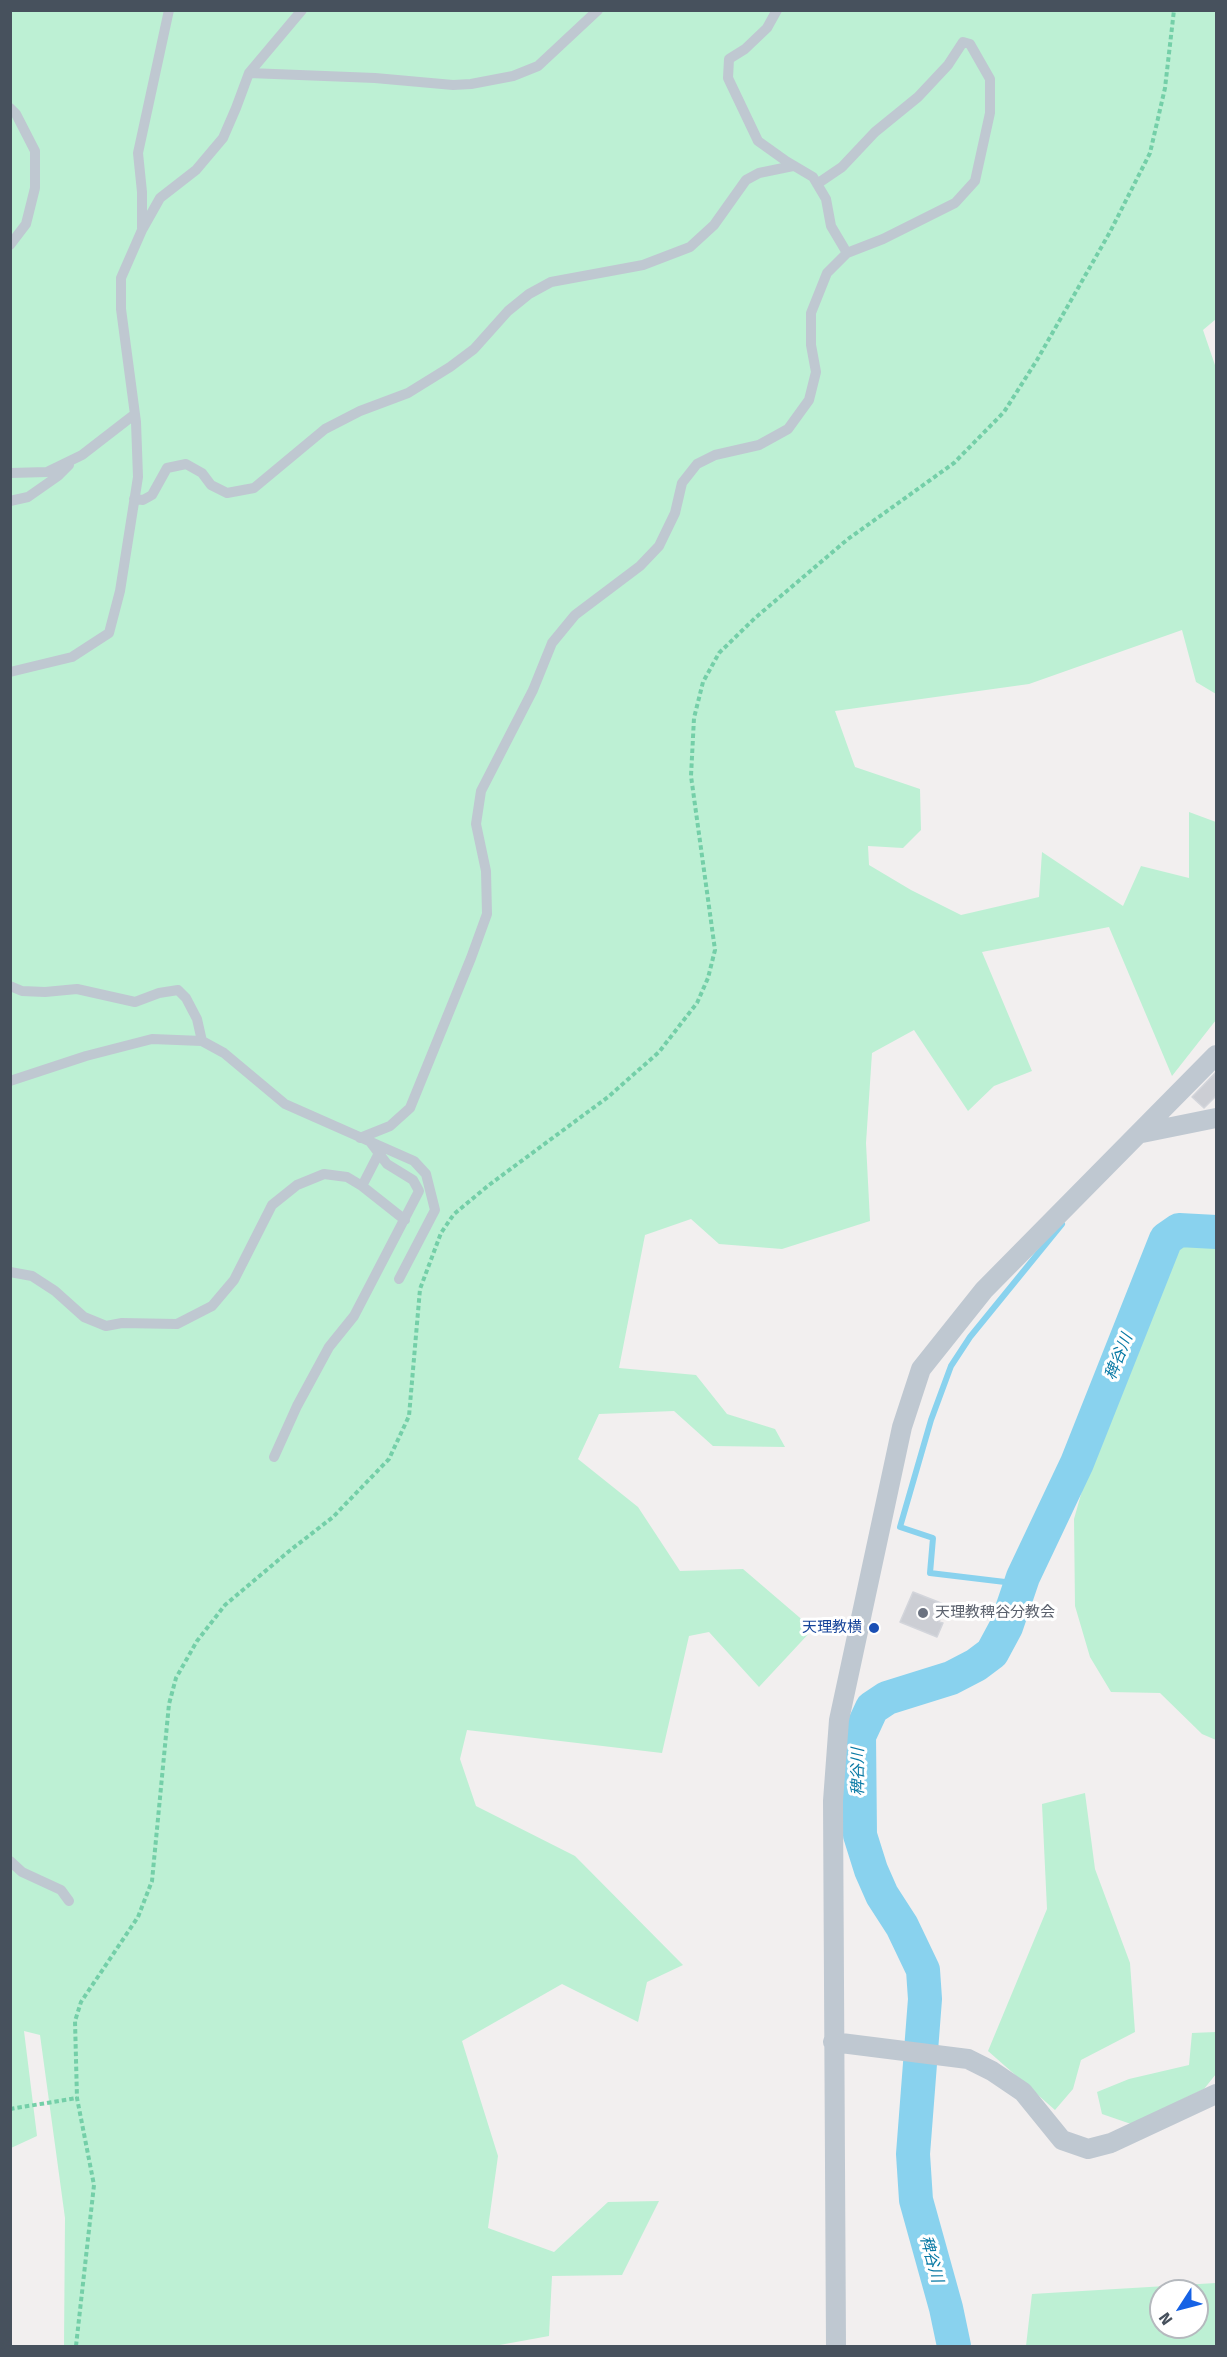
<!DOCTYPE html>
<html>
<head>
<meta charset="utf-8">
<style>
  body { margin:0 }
  #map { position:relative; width:1227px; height:2357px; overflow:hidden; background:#f2efef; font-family:"Fira Sans",sans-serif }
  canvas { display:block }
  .frame { position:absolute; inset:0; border:12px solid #47515d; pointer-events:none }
  .north { position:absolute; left:1149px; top:2279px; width:60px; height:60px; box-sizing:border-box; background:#fff; border:2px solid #b5b9be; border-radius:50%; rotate:234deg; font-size:16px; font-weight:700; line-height:24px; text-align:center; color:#47515d }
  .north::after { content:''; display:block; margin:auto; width:21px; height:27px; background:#1662e5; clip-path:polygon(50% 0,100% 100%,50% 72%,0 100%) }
</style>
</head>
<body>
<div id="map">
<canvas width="1227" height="2357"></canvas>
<div class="frame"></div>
<div class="north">N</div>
</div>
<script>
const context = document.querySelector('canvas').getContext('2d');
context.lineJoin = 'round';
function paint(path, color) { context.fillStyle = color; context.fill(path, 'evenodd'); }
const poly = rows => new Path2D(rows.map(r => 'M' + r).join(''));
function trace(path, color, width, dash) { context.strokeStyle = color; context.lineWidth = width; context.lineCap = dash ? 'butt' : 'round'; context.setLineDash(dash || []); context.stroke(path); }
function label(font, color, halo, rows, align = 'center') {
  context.font = font + ' "Fira Sans","Noto Sans JP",sans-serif'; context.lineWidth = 6; context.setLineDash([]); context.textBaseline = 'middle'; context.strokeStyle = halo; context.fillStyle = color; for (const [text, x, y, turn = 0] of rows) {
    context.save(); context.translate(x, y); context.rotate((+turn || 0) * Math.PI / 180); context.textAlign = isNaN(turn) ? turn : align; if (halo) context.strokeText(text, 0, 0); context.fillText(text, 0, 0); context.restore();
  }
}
paint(poly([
  [10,11,1216,11,1216,319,1203,330,1216,368,1216,694,1196,682,1182,630,1029,684,835,711,855,767,920,789,921,830,903,848,868,846,869,865,911,890,961,915,1039,897,1042,852,1123,906,1141,866,1189,878,1189,812,1216,822,1216,1020,1172,1076,1109,927,982,952,1032,1071,994,1086,968,1111,914,1030,872,1053,866,1143,870,1221,782,1249,719,1244,691,1219,645,1235,619,1368,696,1375,727,1414,775,1429,785,1447,713,1446,674,1411,599,1414,578,1459,638,1507,680,1571,743,1569,813,1629,759,1687,709,1632,689,1636,662,1753,467,1730,460,1759,476,1806,575,1856,683,1965,647,1982,638,2022,562,1984,462,2041,498,2156,488,2228,554,2252,608,2202,659,2201,622,2275,552,2276,549,2336,494,2346,64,2346,65,2218,40,2035,24,2031,37,2136,11,2148],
  [1216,1238,1216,1740,1202,1734,1160,1693,1111,1692,1090,1657,1075,1606,1074,1519,1089,1466,1136,1335,1161,1252],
  [1085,1793,1095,1869,1130,1963,1135,2032,1081,2060,1073,2089,1055,2110,988,2051,1047,1909,1042,1804],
  [1216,2032,1216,2074,1204,2089,1131,2124,1102,2114,1097,2092,1129,2079,1189,2065,1192,2033],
  [1216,2283,1216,2346,1026,2346,1032,2294],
  [1161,2291,1197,2291,1197,2327,1161,2327]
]), '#bdf0d4');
trace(poly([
  [1019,1588,1005,1582,930,1573,933,1538,900,1527,931,1420,951,1366,970,1337,1062,1224]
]), '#89d2ee', 6);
trace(poly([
  [954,2346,946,2308,916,2200,913,2154,925,1999,923,1970,902,1926,882,1895,871,1870,860,1835,859,1736,872,1708,887,1698,951,1678,976,1665,992,1653,1006,1627,1023,1577,1077,1463,1166,1239,1179,1230,1216,1232]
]), '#89d2ee', 34);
const building = poly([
  [1216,1072,1216,1096,1204,1108,1192,1097,1216,1072],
  [913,1592,946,1605,939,1622,943,1623,937,1637,900,1622,913,1592]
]);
paint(building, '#ccced4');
trace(building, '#d3d5db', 1.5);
trace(poly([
  [10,2109,77,2098],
  [76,2346,94,2185,77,2098,75,2021,81,2002,138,1917,152,1881,169,1704,176,1678,197,1641,225,1605,288,1552,333,1517,389,1459,409,1416,420,1289,441,1233,454,1214,489,1185,608,1097,659,1052,697,1003,708,978,715,950,691,776,694,718,703,682,719,653,755,618,848,539,954,463,1004,412,1037,360,1110,232,1150,153,1165,88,1174,10]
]), '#74cfa8', 4, [4.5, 3]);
trace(poly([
  [777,10,767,28,745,49,729,59,728,78,758,141,786,161,813,177,826,199,831,226,847,253],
  [249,73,375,78,453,85,471,84,513,76,538,66,598,10],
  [10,108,16,114,35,151,35,188,26,224,10,245],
  [142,228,142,192,138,153,169,10],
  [10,473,47,472,82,455,135,414],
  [134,499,143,500,152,495,167,468,186,464,202,473,211,485,227,493,254,488,325,429,360,411,408,393,450,367,474,349,508,311,529,294,551,282,643,265,690,247,714,225,746,180,759,173,793,166],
  [10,501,28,497,58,476,69,465],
  [10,672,72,657,109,633,120,591,138,477,136,422,121,309,121,278,142,230,160,198,196,170,223,138,236,108,249,73,302,10],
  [10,986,22,991,45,992,77,989,135,1002,159,993,178,990,186,998,197,1019,202,1041],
  [10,1081,86,1056,152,1039,202,1041,224,1053,285,1104,414,1161,426,1174,435,1210,399,1279],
  [360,1138,390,1126,410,1108,471,958,487,914,486,871,476,824,481,791,533,690,552,643,575,615,640,566,659,546,675,513,682,483,697,464,715,455,759,445,788,429,809,400,816,372,811,345,811,313,827,273,847,253,883,239,955,203,975,181,990,113,990,79,970,44,963,42,948,65,918,97,875,132,842,167,817,184],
  [362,1186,379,1153],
  [10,1272,32,1276,55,1291,84,1317,106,1326,122,1323,177,1324,212,1306,234,1280,272,1205,297,1185,324,1174,347,1177,362,1186,405,1220],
  [274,1457,297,1406,329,1347,354,1316,419,1191,413,1180,387,1164,371,1143],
  [10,1861,22,1872,61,1890,69,1901]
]), '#bfc8d1', 10);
trace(poly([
  [1142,1133,1216,1118],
  [833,2042,968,2059,992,2071,1023,2092,1062,2140,1088,2149,1111,2143,1216,2094],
  [836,2346,833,1801,839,1720,902,1427,921,1369,984,1290,1216,1055]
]), '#bfc8d1', 20);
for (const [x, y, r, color] of [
  [923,1613,6,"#6b7280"],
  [874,1628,6,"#1a4fb4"]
]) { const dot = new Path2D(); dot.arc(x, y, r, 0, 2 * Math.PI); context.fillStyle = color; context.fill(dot); trace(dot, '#fff', 2); }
label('15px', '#5b616d', '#fff', [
  ["天理教稗谷分教会",935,1613]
], 'left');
label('15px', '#164399', '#fff', [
  ["天理教横",862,1628]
], 'right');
label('italic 16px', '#0a7aa5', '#fff', [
  ["稗谷川",1119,1357,-68],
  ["稗谷川",859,1772,-90],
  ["稗谷川",931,2259,75]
]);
</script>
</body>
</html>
